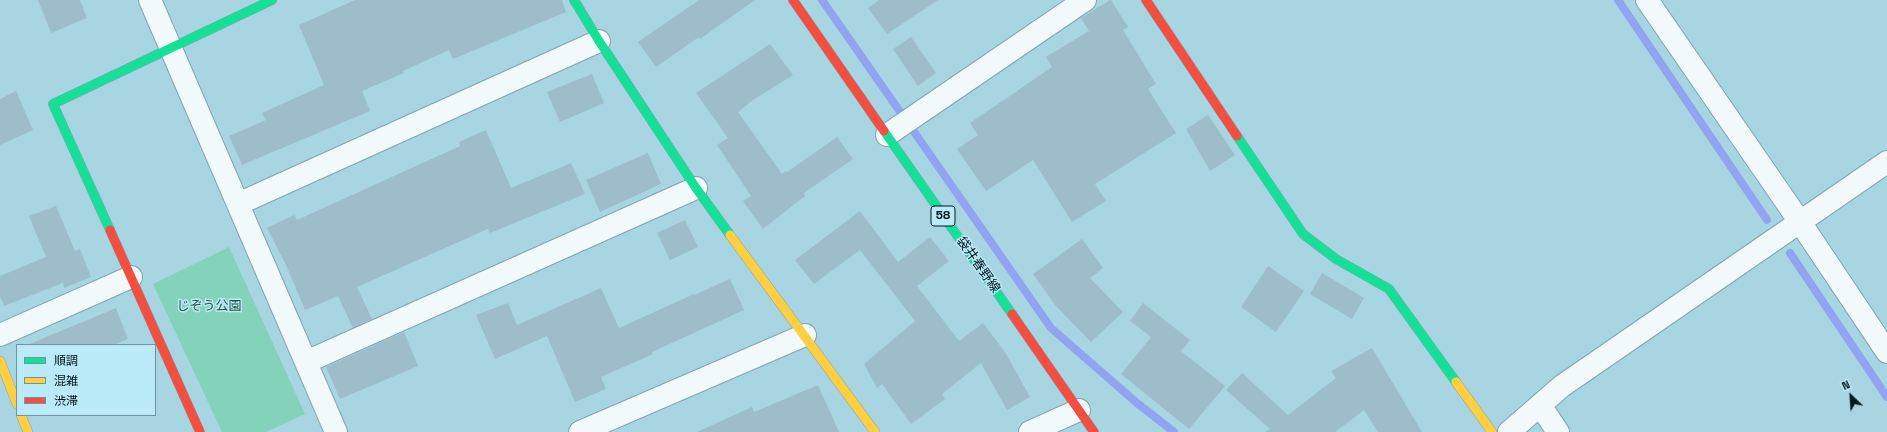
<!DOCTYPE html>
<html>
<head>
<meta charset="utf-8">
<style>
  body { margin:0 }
  #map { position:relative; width:1887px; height:432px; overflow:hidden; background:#a8d5e2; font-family:"Space Grotesk","Noto Sans JP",sans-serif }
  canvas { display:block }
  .legend { position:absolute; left:16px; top:344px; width:140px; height:72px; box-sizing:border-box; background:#bae9f8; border:1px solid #7095a1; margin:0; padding:5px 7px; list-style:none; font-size:12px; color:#00181f }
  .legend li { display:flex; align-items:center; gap:8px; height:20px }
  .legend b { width:20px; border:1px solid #7095a1 }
  .north { position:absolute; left:1831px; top:376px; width:40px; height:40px; -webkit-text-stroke:3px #bae9f8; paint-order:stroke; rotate:335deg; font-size:11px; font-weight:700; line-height:16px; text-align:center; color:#00181f }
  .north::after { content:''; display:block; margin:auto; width:14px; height:18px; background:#00181f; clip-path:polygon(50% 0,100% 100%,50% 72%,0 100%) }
</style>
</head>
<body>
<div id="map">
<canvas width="1887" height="432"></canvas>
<ul class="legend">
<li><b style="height:5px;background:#16e098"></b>順調</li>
<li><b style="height:5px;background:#ffcf43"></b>混雑</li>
<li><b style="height:5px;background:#f24e42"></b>渋滞</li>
</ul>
<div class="north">N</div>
</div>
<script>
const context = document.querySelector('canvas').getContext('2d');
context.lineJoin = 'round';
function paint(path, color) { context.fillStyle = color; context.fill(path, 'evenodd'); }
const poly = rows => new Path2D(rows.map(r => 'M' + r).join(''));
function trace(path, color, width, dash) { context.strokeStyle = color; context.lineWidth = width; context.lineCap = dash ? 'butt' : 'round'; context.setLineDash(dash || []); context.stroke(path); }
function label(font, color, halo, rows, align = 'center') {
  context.font = font + ' "Space Grotesk","Noto Sans JP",sans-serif'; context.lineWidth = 3; context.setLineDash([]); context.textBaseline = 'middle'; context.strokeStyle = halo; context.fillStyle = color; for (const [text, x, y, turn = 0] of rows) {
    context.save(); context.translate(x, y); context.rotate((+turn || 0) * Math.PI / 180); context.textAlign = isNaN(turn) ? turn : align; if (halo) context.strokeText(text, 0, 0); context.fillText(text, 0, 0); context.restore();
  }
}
paint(poly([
  [229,247,305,414,266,432,222,432,153,284]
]), '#85d2ba');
trace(poly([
  [822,0,1051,328,1137,403,1174,432],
  [1618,0,1767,220],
  [1790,253,1887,397]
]), '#91a4f1', 8);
paint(poly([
  [38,0,80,0,87,18,51,33],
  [355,0,562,0,566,12,453,59,449,50,403,71,404,73,362,91,370,111,242,165,229,136,266,120,262,113,324,85,299,25],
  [699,0,755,0,700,39,699,37,656,67,638,42],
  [879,0,938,0,887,34,868,8],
  [1110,0,1111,0,1128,27,1123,30,1156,84,1148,89,1176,133,1095,184,1106,201,1072,222,1033,160,986,191,957,149,978,135,970,123,1052,67,1046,57,1089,31,1081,18],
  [911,37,936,73,918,86,893,49],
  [770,44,793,75,753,100,738,112,782,174,786,171,787,172,837,137,853,159,804,193,805,196,763,229,743,201,751,196,717,145,728,138,696,93],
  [592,74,604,103,560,122,547,92],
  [16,91,33,130,0,145,0,99],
  [1208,115,1235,155,1210,171,1186,129],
  [486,130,511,188,571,163,585,194,490,233,488,229,357,287,372,319,353,328,338,296,305,310,286,265,267,228,294,215,297,220,460,146,459,142],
  [648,153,661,184,600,212,586,180],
  [56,206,75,251,80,249,91,277,64,288,63,283,4,306,0,296,0,276,46,257,29,216],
  [860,211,898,262,930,237,949,261,917,286,959,341,983,323,1005,352,1030,397,1007,410,981,363,942,394,945,399,911,424,882,384,877,388,864,364,915,321,860,250,814,284,795,260],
  [685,220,698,247,670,260,657,233],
  [1082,239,1103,268,1090,278,1123,312,1091,342,1056,306,1033,274],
  [1268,266,1304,291,1276,332,1241,307],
  [1322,273,1364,298,1352,319,1310,294],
  [730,279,744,310,652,352,653,354,601,377,606,389,575,402,547,336,495,359,476,315,508,303,517,325,601,288,619,328,694,294,694,295],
  [1143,303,1190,340,1181,351,1225,386,1189,429,1121,374,1151,337,1130,321],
  [116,308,128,339,113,345,27,345],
  [404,332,418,366,340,399,326,367],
  [1372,348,1422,432,1378,432,1364,410,1335,432,1265,432,1270,429,1226,390,1242,373,1288,415,1336,378,1331,371],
  [818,385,839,432,697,432,752,407,754,412]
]), '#9ebdcb');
const street = poly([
  [150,0,336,432],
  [1647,0,1800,222,1887,352],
  [887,135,1085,0],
  [238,204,599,41],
  [0,335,131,277],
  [306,362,696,188],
  [1540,405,1558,432],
  [580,432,805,335],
  [1030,432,1079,410],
  [1509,432,1562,386,1887,162]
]);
const fast = poly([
  [574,0,599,41,696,188,730,235],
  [884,131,1012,314],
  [1237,136,1303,234,1336,259,1389,289,1456,382],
  [110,230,53,104,272,0]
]);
const slow = poly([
  [730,235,875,432],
  [0,361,17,404],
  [1456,382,1492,432],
  [21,415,28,432]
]);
const jam = poly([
  [793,0,884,131],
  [1146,0,1237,136],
  [110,230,200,432],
  [1012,314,1094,432]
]);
trace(street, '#81a5af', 24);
trace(fast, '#81a5af', 10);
trace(slow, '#81a5af', 10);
trace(jam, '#81a5af', 10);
trace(street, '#f2f9fb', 22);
trace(fast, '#16e098', 9);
trace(slow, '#ffcf43', 9);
trace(jam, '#f24e42', 9);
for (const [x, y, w] of [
  [943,216,24]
]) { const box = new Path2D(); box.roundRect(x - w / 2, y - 10, w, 20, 3); context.fillStyle = '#bae9f8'; context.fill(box); trace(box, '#00181f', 1); }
label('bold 12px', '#00181f', null, [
  ["58",943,216]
]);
label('13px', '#00181f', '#bae9f8', [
  ["袋井春野線",978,265,55]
]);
label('13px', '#1f5439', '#bae9f8', [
  ["じぞう公園",209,306]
]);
</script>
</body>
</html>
